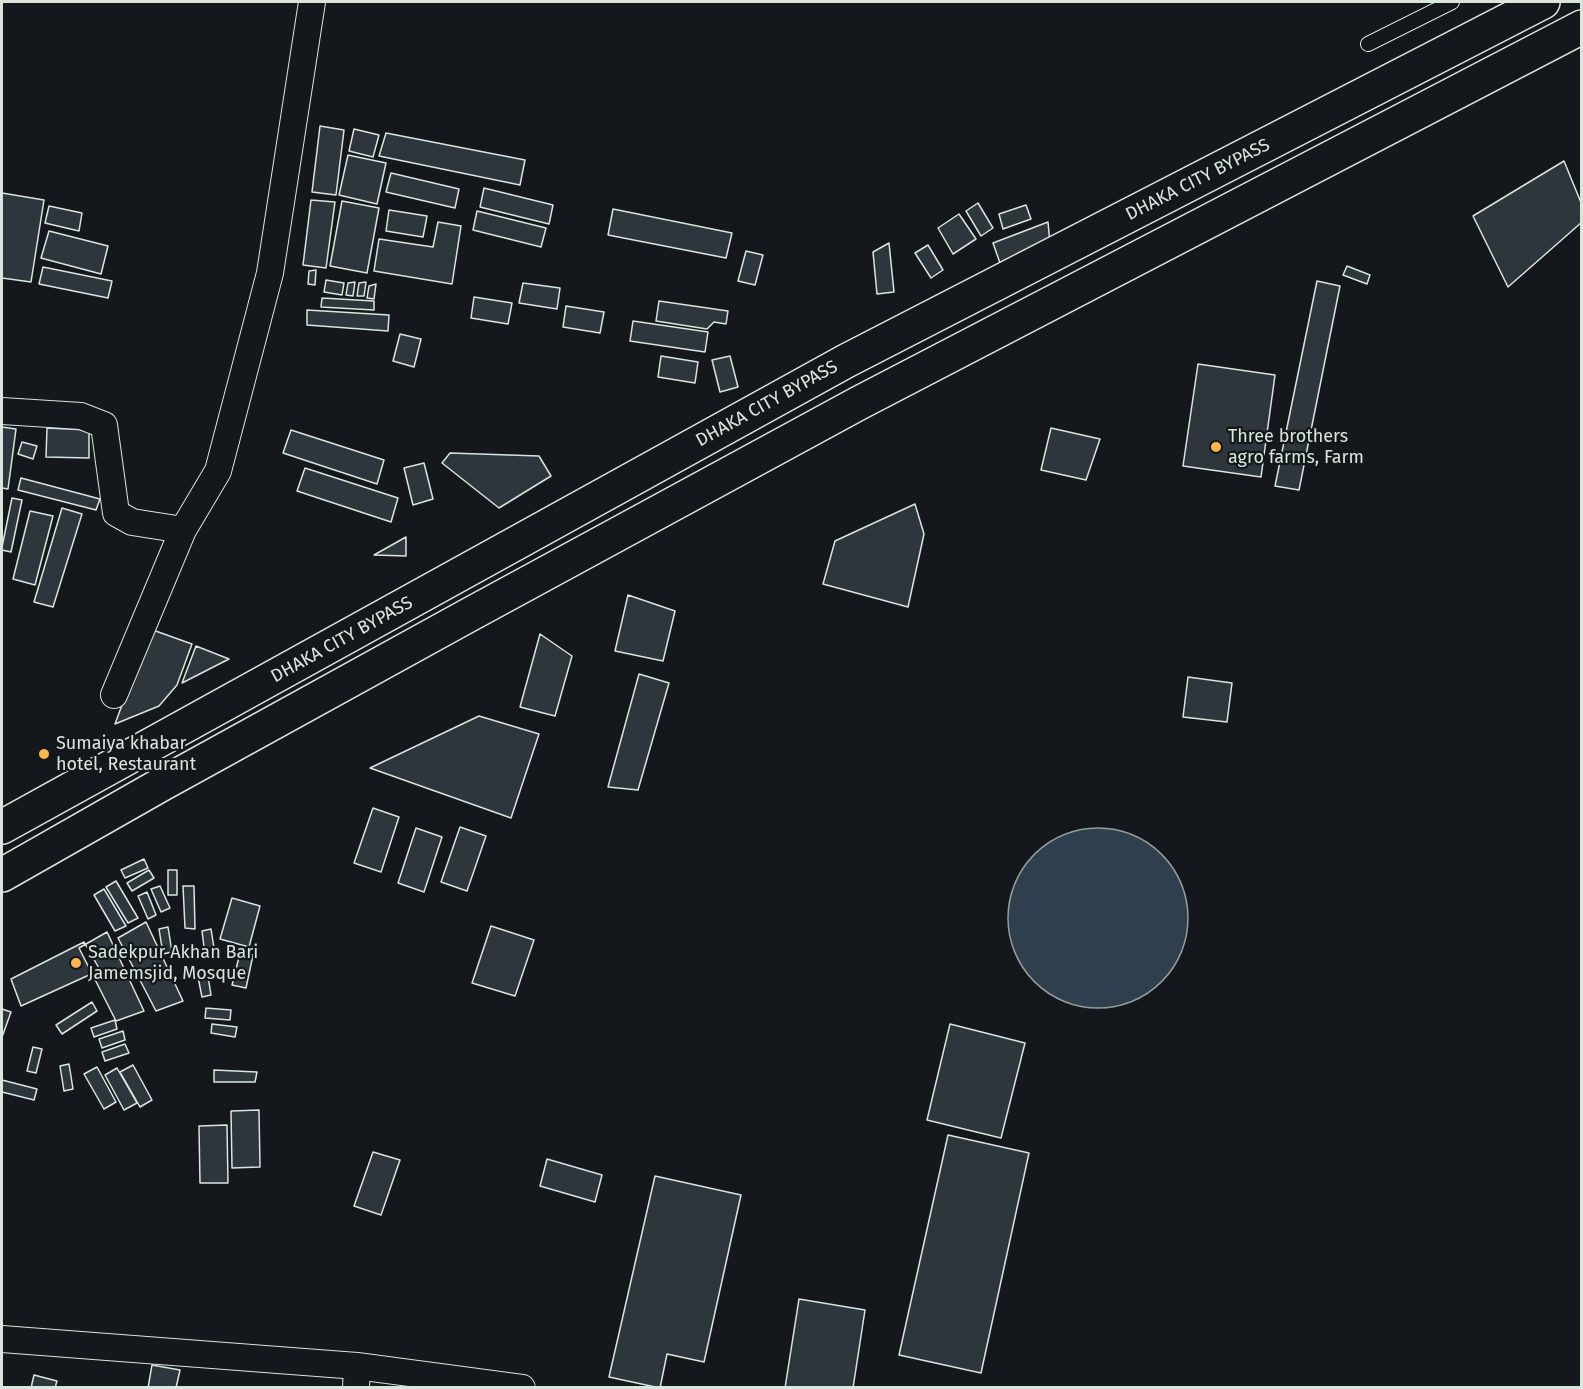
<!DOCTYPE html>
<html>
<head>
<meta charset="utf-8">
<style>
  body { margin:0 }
  #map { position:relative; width:1583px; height:1389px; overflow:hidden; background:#14181c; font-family:"Fira Sans",sans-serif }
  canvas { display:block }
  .frame { position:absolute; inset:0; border:3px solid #d8e6dc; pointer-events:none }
</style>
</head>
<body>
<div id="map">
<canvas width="1583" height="1389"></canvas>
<div class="frame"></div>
</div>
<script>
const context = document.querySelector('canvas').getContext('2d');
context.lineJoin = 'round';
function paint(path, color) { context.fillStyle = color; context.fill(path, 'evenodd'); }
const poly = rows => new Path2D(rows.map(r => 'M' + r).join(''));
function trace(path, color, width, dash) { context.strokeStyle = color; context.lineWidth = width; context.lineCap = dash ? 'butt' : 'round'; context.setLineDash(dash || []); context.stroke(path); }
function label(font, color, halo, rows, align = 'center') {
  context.font = font + ' "Fira Sans",sans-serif'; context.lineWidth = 4.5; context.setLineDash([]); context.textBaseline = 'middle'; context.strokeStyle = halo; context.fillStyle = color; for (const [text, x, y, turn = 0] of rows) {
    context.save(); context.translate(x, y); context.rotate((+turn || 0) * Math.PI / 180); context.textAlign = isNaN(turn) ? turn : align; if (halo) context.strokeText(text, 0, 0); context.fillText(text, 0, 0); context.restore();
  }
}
const water = poly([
  '1008 918a90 90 0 1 1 180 0a90 90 0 1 1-180 0Z'
]);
paint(water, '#2f3f4d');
trace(water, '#939e99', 1.5);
const building = poly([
  [320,126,344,130,336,195,312,192,320,126],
  [354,129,379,135,373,157,349,151,354,129],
  [386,133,525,160,520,185,379,156,386,133],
  [348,155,386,163,377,204,339,195,348,155],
  [1564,161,1582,205,1582,222,1508,287,1473,216,1564,161],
  [391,173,459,189,455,208,386,192,391,173],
  [484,188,553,205,549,224,480,207,484,188],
  [2,193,44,200,31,282,2,278,2,193],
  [311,200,335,202,326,268,303,265,311,200],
  [342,201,379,208,367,273,330,266,342,201],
  [978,203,993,228,981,236,966,211,978,203],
  [1026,205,1031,219,1003,229,999,214,1026,205],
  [49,206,82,213,79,231,45,223,49,206],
  [613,209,732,233,726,258,608,235,613,209],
  [389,210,427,216,423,237,386,231,389,210],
  [477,211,546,228,541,247,473,230,477,211],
  [959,214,976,239,953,254,938,228,959,214],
  [438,222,461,226,452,284,374,271,379,239,433,247,438,222],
  [1048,222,1050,244,1000,263,993,243,1048,222],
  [49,231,108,246,101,274,41,258,49,231],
  [889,243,894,292,877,294,873,252,889,243],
  [928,245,943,270,931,278,915,253,928,245],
  [746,251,763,255,755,285,738,281,746,251],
  [1347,266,1370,275,1367,284,1343,275,1347,266],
  [43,267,112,281,108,298,39,284,43,267],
  [316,270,315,285,308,284,309,271,316,270],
  [326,280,344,283,342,295,324,292,326,280],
  [1317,281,1340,286,1299,490,1275,486,1317,281],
  [355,282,353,296,346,295,348,283,355,282],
  [366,282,364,296,357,296,359,283,366,282],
  [523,283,560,288,557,309,519,303,523,283],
  [376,284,374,299,367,298,369,286,376,284],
  [474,297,512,303,508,324,471,318,474,297],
  [322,298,374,301,374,310,321,307,322,298],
  [659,301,728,311,726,324,714,322,707,329,656,321,659,301],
  [566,306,604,312,600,333,563,327,566,306],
  [307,310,389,315,388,331,307,325,307,310],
  [633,321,708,332,705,352,630,341,633,321],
  [400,334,421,339,414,367,393,361,400,334],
  [661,356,698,362,695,383,658,377,661,356],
  [730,356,738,387,720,392,712,360,730,356],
  [1198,364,1275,375,1261,477,1183,466,1198,364],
  [2,427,16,429,8,489,2,488,2,427],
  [47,428,89,430,89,458,46,457,47,428],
  [1051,428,1100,439,1086,480,1041,470,1051,428],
  [291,430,384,460,377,484,283,453,291,430],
  [22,442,37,446,33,459,18,454,22,442],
  [450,453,539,456,551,476,499,508,442,463,450,453],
  [424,463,433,499,413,505,404,468,424,463],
  [305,468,398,498,391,522,297,491,305,468],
  [21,478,100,499,96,510,18,490,21,478],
  [12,498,22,500,11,552,2,550,2,547,12,498],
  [915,504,924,534,908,607,823,584,835,541,915,504],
  [62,508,82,514,53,607,34,602,62,508],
  [30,511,53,516,35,585,13,579,30,511],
  [406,537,406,556,374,555,406,537],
  [628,595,675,611,663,661,615,651,628,595],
  [150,629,192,644,177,685,159,706,115,724,150,629],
  [540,634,572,656,555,716,520,707,540,634],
  [196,646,229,659,182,683,196,646],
  [639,674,669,683,638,790,608,787,639,674],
  [1188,677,1232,683,1227,722,1183,717,1188,677],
  [479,716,539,734,511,818,370,768,479,716],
  [373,808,399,817,381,872,354,863,373,808],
  [460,827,486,836,467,891,441,882,460,827],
  [416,828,442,837,424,892,398,883,416,828],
  [144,859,148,868,125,878,121,870,144,859],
  [149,870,154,878,132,891,127,883,149,870],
  [168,870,177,870,177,895,168,895,168,870],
  [116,881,138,918,128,923,106,887,116,881],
  [160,886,170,908,161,912,151,889,160,886],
  [183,886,194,886,195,929,185,928,183,886],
  [104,889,126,926,115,931,94,895,104,889],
  [147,892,156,915,148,919,138,896,147,892],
  [232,898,260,906,249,947,220,939,232,898],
  [146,922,183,1001,156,1011,118,938,146,922],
  [491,926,534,940,515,996,472,983,491,926],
  [168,927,172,952,163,954,159,929,168,927],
  [211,929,215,954,205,955,202,931,211,929],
  [107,932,144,1011,116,1021,79,948,107,932],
  [84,942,100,970,21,1006,11,979,84,942],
  [240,953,253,955,246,988,232,985,240,953],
  [207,970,211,995,202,997,197,972,207,970],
  [92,1002,97,1011,62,1034,56,1025,92,1002],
  [206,1008,231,1010,230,1020,205,1018,206,1008],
  [2,1009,11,1012,2,1037,2,1009],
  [115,1020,117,1029,94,1037,91,1028,115,1020],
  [212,1024,237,1027,235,1037,211,1033,212,1024],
  [950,1024,1025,1043,1001,1138,927,1120,950,1024],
  [123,1031,125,1040,102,1048,99,1039,123,1031],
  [125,1044,129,1053,105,1061,102,1052,125,1044],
  [33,1047,42,1049,36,1073,27,1071,33,1047],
  [69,1064,73,1089,64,1091,60,1066,69,1064],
  [133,1065,152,1100,140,1107,120,1072,133,1065],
  [97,1067,116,1102,104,1109,84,1074,97,1067],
  [117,1068,137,1103,124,1110,105,1075,117,1068],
  [214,1070,257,1072,255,1082,214,1082,214,1070],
  [2,1080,37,1089,34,1100,2,1092,2,1080],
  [259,1110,260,1167,232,1168,231,1111,259,1110],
  [227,1125,228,1183,200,1183,199,1126,227,1125],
  [948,1135,1029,1153,981,1373,899,1355,948,1135],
  [373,1152,400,1160,381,1215,354,1206,373,1152],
  [547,1159,602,1175,595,1202,540,1186,547,1159],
  [655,1176,741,1195,704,1362,667,1354,660,1388,609,1377,655,1176],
  [799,1299,865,1310,853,1388,785,1388,799,1299],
  [152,1365,180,1370,176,1388,148,1388,152,1365],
  [34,1375,57,1381,55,1388,31,1388,34,1375]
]);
paint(building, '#2c363c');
trace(building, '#d8e6dc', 1.5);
const lane = poly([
  [1368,44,1452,2]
]);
const street = poly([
  [2,411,81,416,104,425,116,513,132,522,183,530,218,471,270,273,312,2],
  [114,695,183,530],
  [2,1339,357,1366,522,1388],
  [356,1388,357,1366]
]);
const highway = poly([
  [2,827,846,361,1543,2],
  [2,875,162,784,467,616,859,403,1582,27]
]);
trace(lane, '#d8e6dc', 16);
trace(street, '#d8e6dc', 28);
trace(highway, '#d8e6dc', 36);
trace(lane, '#14181c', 14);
trace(street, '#14181c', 26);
trace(highway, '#14181c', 33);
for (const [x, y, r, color] of [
  [1216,447,6,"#ffb74d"],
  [44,754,6,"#ffb74d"],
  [76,963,6,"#ffb74d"]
]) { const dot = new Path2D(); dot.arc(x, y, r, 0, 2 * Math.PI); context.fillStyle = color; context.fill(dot); trace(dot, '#14181c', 2); }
label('18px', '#d8e6dc', '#14181c', [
  ["DHAKA CITY BYPASS",1198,180,-27],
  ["DHAKA CITY BYPASS",767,404,-29],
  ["DHAKA CITY BYPASS",342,640,-29]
]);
label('18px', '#d8e6dc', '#14181c', [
  ["Three brothers",1228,437],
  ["agro farms, Farm",1228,458],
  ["Sumaiya khabar",56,744],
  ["hotel, Restaurant",56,765],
  ["Sadekpur Akhan Bari",88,953],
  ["Jamemsjid, Mosque",88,974]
], 'left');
</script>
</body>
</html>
